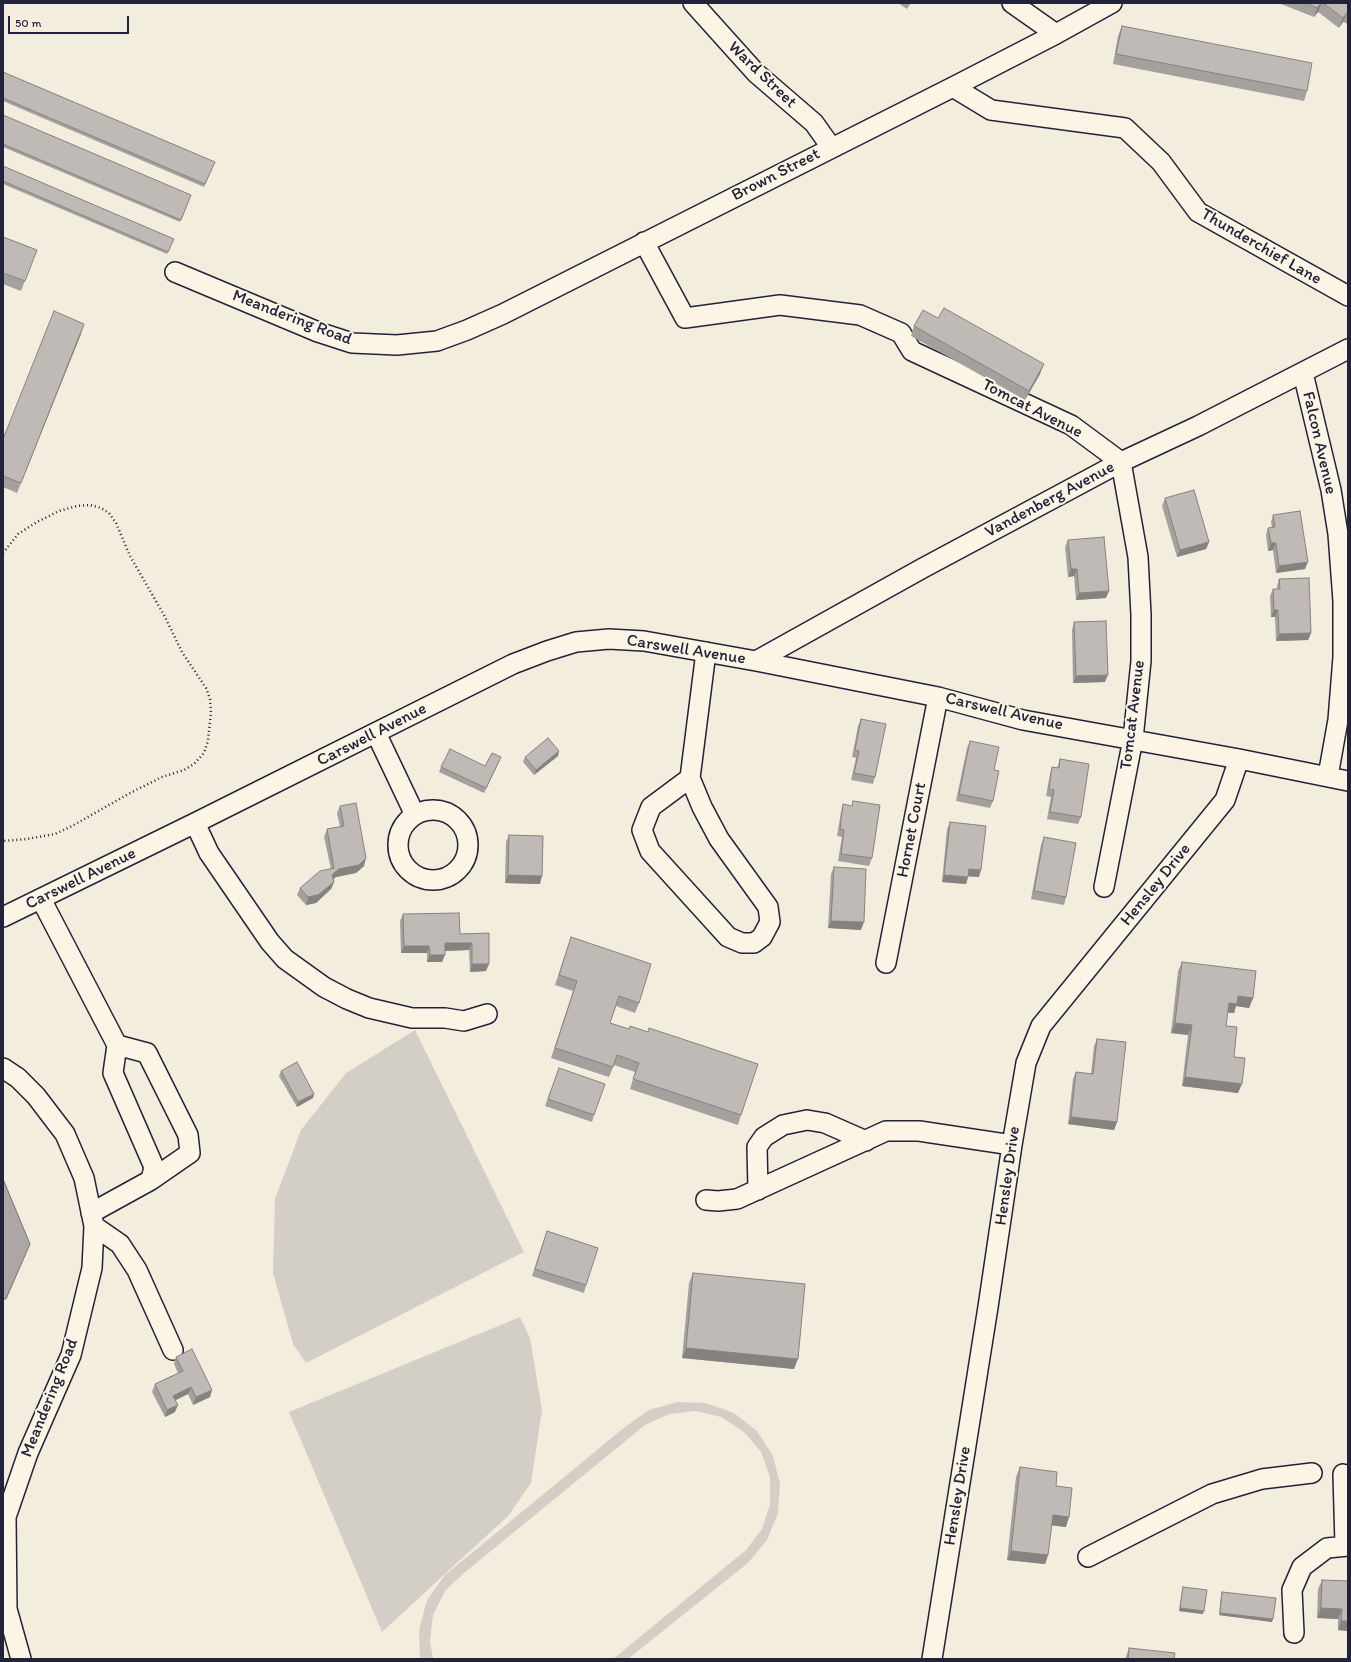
<!DOCTYPE html>
<html>
<head>
<meta charset="utf-8">
<style>
  body { margin:0 }
  #map { position:relative; width:1351px; height:1662px; overflow:hidden; background:#f3edde; font-family:Itim,sans-serif }
  canvas { display:block }
  .frame { position:absolute; inset:0; border:4px solid #22223b; pointer-events:none }
  .scale { position:absolute; left:8px; top:16px; width:121px; height:18px; box-sizing:border-box; border:2px solid #22223b; border-top:0; padding-left:5px; font-size:12px; line-height:14px; white-space:nowrap; color:#22223b; -webkit-text-stroke:3px #fcf5e5; paint-order:stroke }
</style>
</head>
<body>
<div id="map">
<canvas width="1351" height="1662"></canvas>
<div class="frame"></div>
<div class="scale">50 m</div>
</div>
<script>
const context = document.querySelector('canvas').getContext('2d');
context.lineJoin = 'round';
function paint(path, color) { context.fillStyle = color; context.fill(path, 'evenodd'); }
const poly = rows => new Path2D(rows.map(r => 'M' + r).join(''));
function trace(path, color, width, dash) { context.strokeStyle = color; context.lineWidth = width; context.lineCap = dash ? 'butt' : 'round'; context.setLineDash(dash || []); context.stroke(path); }
function label(font, color, halo, rows, align = 'center') {
  context.font = font + ' Itim,sans-serif'; context.lineWidth = 4; context.setLineDash([]); context.textBaseline = 'middle'; context.strokeStyle = halo; context.fillStyle = color; for (const [text, x, y, turn = 0] of rows) {
    context.save(); context.translate(x, y); context.rotate((+turn || 0) * Math.PI / 180); context.textAlign = isNaN(turn) ? turn : align; if (halo) context.strokeText(text, 0, 0); context.fillText(text, 0, 0); context.restore();
  }
}
paint(poly([
  [415,1030,524,1252,306,1363,293,1344,273,1273,275,1199,301,1130,346,1073],
  [520,1317,530,1338,542,1410,531,1483,508,1516,382,1632,289,1412],
  [677,1402,706,1403,734,1413,757,1431,773,1456,780,1484,778,1513,767,1540,748,1563,628,1659,613,1659,746,1550,762,1529,770,1504,770,1477,761,1452,744,1432,721,1417,695,1411,669,1414,645,1425,464,1573,445,1591,433,1615,430,1641,433,1659,420,1659,419,1630,427,1600,445,1575,625,1427,649,1410]
]), '#d4cfc6');
const water = poly([
  [3,1179,30,1244,6,1299,3,1299,3,1179]
]);
paint(water, '#aca7a6');
trace(water, '#75727b', 1);
const minor = poly([
  [693,3,756,73,814,123,831,147],
  [1012,3,1056,34],
  [953,87,991,110,1125,128,1161,162,1198,212,1348,296],
  [644,242,685,318,780,305,860,315,901,333,912,351,1071,425,1121,462,1138,557,1141,615,1141,661,1133,739,1104,887],
  [175,272,318,332,352,343,397,345,437,341,467,330,503,314,953,87,1056,34,1112,3],
  [1303,373,1331,490,1338,534,1343,601,1343,657,1338,720,1328,776],
  [756,661,923,568,1121,462,1198,426,1348,349],
  [376,733,415,815],
  [690,778,651,807,642,830,650,851,728,937,742,943,754,943,762,937,770,922,768,907,719,839,702,807,690,778,706,652],
  '398 845a35 35 0 1 1 70 0a35 35 0 1 1-70 0Z',
  [195,823,209,853,270,942,285,959,324,987,347,999,369,1008,412,1018,445,1018,464,1021,487,1014],
  [41,899,117,1045,113,1073,154,1167,151,1180],
  [3,917,195,823,513,664,547,651,576,642,609,639,644,641,756,661,938,697,1023,720,1239,759,1348,781],
  [886,963,938,697],
  [3,1068,18,1078,36,1096,65,1134,84,1178,94,1226,92,1268,71,1355,28,1453,6,1517,7,1609,21,1659],
  [758,1190,757,1147,764,1137,783,1125,807,1120,825,1123,866,1141],
  [706,1200,718,1201,737,1199,886,1131,919,1131,1012,1145],
  [91,1213,151,1180,190,1153,188,1135,147,1053,117,1045],
  [94,1226,120,1244,137,1270,173,1350],
  [1343,1474,1345,1545],
  [1088,1557,1212,1494,1262,1479,1312,1473],
  [1294,1633,1292,1590,1302,1567,1327,1548,1348,1546],
  [932,1659,988,1307,1012,1145,1026,1063,1041,1026,1225,800,1239,759]
]);
trace(minor, '#22223b', 22);
trace(poly([
  [3,553,18,534,37,522,59,511,77,506,90,505,101,508,109,513,116,523,130,556,164,615,182,652,206,688,210,699,211,712,208,741,204,753,194,764,184,770,162,777,130,793,72,826,55,834,27,839,3,841]
]), '#22223b', 2.5, [1, 3]);
trace(minor, '#fcf5e5', 19);
paint(poly([
  [898,3,911,3,907,9],
  [1281,3,1348,3,1348,24,1343,22,1339,28,1318,12,1314,17,1281,4],
  [1122,26,1307,91,1304,101,1113,64,1118,36],
  [3,72,215,162,204,187,3,101],
  [3,115,191,195,180,222,3,147],
  [3,166,174,239,167,254,3,184],
  [3,237,37,250,21,291,3,284],
  [938,318,1040,374,1025,400,911,336,914,326],
  [81,334,17,493,3,487,3,439],
  [1165,498,1209,542,1206,549,1177,557,1162,506],
  [1273,515,1305,569,1276,573,1273,550,1268,551,1266,535,1268,528,1272,528,1271,522],
  [1068,540,1106,598,1076,600,1074,576,1068,577,1065,547],
  [1279,579,1311,633,1308,640,1276,641,1275,617,1271,617,1270,596,1273,589,1277,589,1277,586],
  [1074,622,1105,682,1073,683,1072,630],
  [861,719,875,777,873,784,851,780,856,758,852,757,858,726],
  [970,741,994,770,993,801,990,808,956,801,967,748],
  [558,756,534,775,523,762,525,757],
  [501,757,484,793,439,772,441,767,485,766],
  [1060,759,1081,817,1078,824,1047,819,1051,797,1046,796,1050,774,1052,767,1057,768],
  [853,801,872,858,869,866,838,861,842,837,837,836,841,812,843,804,852,806],
  [340,806,364,866,356,873,336,877,333,879,334,882,331,889,316,903,306,905,297,895,300,888,331,869,324,837,327,829,340,827,337,813],
  [950,822,979,877,968,876,966,884,942,882,947,829],
  [509,835,540,884,505,883,506,842],
  [1044,837,1066,897,1064,905,1031,899,1041,845],
  [834,867,861,930,828,928,831,874],
  [403,914,460,934,489,933,486,971,470,972,469,950,445,951,442,962,427,962,427,953,401,953,400,921],
  [571,937,639,1003,635,1013,616,1006,610,1023,741,1115,738,1125,630,1089,635,1072,614,1065,609,1077,551,1058,573,991,555,985],
  [1182,962,1253,998,1249,1008,1236,1006,1234,1013,1227,1013,1226,1026,1234,1057,1238,1093,1182,1086,1188,1035,1171,1033,1178,971],
  [1097,1039,1117,1122,1114,1130,1068,1124,1073,1079,1076,1072,1091,1074,1094,1046],
  [559,1068,594,1115,592,1122,545,1106],
  [281,1071,313,1098,297,1107,279,1076],
  [544,1239,586,1285,584,1293,532,1276],
  [693,1273,794,1369,682,1358,689,1283],
  [176,1357,210,1397,193,1405,188,1394,175,1400,175,1412,165,1417,152,1392,155,1384,178,1373,174,1364],
  [1020,1467,1056,1486,1066,1527,1051,1525,1048,1555,1045,1564,1007,1560,1016,1477],
  [1322,1580,1348,1581,1348,1631,1338,1630,1338,1619,1317,1618,1318,1589],
  [1183,1587,1203,1614,1179,1611,1182,1590],
  [1222,1592,1272,1622,1219,1615,1221,1594],
  [1129,1648,1174,1659,1125,1659]
]), '#a4a09d');
paint(poly([
  [1322,3,1318,12,1314,17,1317,8],
  [1347,13,1343,22,1339,28,1343,18],
  [84,324,81,334,17,493,21,483],
  [1044,364,1040,374,1025,400,1029,391],
  [1209,542,1206,549,1177,557,1180,550],
  [1271,543,1276,543,1273,550,1268,551],
  [1308,562,1305,569,1276,573,1279,566],
  [1071,569,1077,569,1074,576,1068,577],
  [1109,591,1106,598,1076,600,1079,593],
  [1274,610,1278,610,1275,617,1271,617],
  [1311,633,1308,640,1276,641,1279,634],
  [1108,675,1105,682,1073,683,1076,676],
  [559,751,558,756,534,775,536,770],
  [501,757,499,762,484,793,486,788],
  [366,858,364,866,356,873,336,877,330,882,332,875,339,869],
  [969,869,981,870,979,877,966,876],
  [508,875,542,876,540,884,505,883],
  [944,875,968,877,966,884,942,882],
  [334,882,331,889,316,903,306,905,308,897],
  [831,921,864,922,861,930,828,928],
  [445,943,472,943,469,950,442,951],
  [404,946,429,946,427,953,401,953],
  [430,955,445,955,442,962,427,962],
  [472,964,489,964,486,971,470,972],
  [1238,996,1253,998,1249,1008,1236,1006,1234,1013,1225,1012,1229,1003],
  [1175,1023,1192,1025,1188,1035,1171,1033],
  [1185,1077,1242,1084,1238,1093,1182,1086],
  [314,1094,313,1098,297,1107,298,1102],
  [1071,1117,1117,1122,1114,1130,1068,1124],
  [686,1348,798,1359,794,1369,682,1358],
  [191,1387,188,1394,170,1403,173,1396],
  [212,1390,210,1397,193,1405,196,1397],
  [178,1405,175,1412,165,1417,167,1410],
  [1053,1515,1069,1517,1066,1527,1049,1525],
  [1011,1551,1048,1555,1045,1564,1007,1560],
  [1180,1608,1204,1611,1203,1614,1179,1611],
  [1321,1608,1342,1609,1338,1619,1317,1618],
  [1220,1613,1273,1619,1272,1622,1219,1615],
  [1341,1621,1348,1621,1348,1631,1338,1630]
]), '#86827f');
const building = poly([
  [1306,3,1321,3,1317,8,1306,3],
  [1323,3,1348,3,1348,13,1347,13,1343,18,1323,3],
  [1122,26,1312,63,1307,91,1116,54,1122,26],
  [3,72,215,162,205,184,3,98,3,72],
  [3,115,191,195,181,220,3,144,3,115],
  [3,166,174,239,168,252,3,181,3,166],
  [3,237,37,250,25,281,3,273,3,237],
  [944,308,1044,364,1029,391,914,326,923,310,938,318,944,308],
  [54,311,84,324,21,483,3,476,3,439,54,311],
  [1194,490,1209,542,1180,550,1165,498,1194,490],
  [1300,511,1308,562,1279,566,1276,543,1271,543,1268,528,1275,527,1273,515,1300,511],
  [1104,537,1109,591,1079,593,1077,569,1071,569,1068,540,1104,537],
  [1309,578,1311,633,1279,634,1278,610,1274,610,1273,589,1280,589,1279,579,1309,578],
  [1106,621,1108,675,1076,676,1074,622,1106,621],
  [861,719,886,724,875,777,854,773,859,751,855,750,861,719],
  [548,738,559,751,536,770,525,757,548,738],
  [970,741,999,747,994,770,999,771,993,801,959,794,970,741],
  [450,749,485,766,492,753,501,757,486,788,441,767,450,749],
  [1060,759,1089,764,1081,817,1050,812,1054,790,1049,789,1052,767,1059,768,1060,759],
  [853,801,880,805,872,858,841,854,844,830,840,829,843,804,852,806,853,801],
  [356,803,366,858,359,865,339,869,332,875,334,882,318,895,308,897,300,888,320,871,334,868,327,829,344,826,340,806,356,803],
  [950,822,986,826,981,870,969,869,968,877,944,875,950,822],
  [509,835,543,836,542,876,508,875,509,835],
  [1044,837,1076,843,1066,897,1034,891,1044,837],
  [834,867,866,869,864,922,831,921,834,867],
  [459,913,460,934,489,933,489,964,472,964,472,943,445,943,445,955,430,955,429,946,404,946,403,914,459,913],
  [571,937,651,964,639,1003,619,996,610,1023,629,1029,630,1026,648,1032,649,1028,758,1064,741,1115,633,1079,639,1063,617,1055,613,1067,555,1048,577,981,559,975,571,937],
  [1182,962,1256,971,1253,998,1238,996,1237,1004,1229,1003,1226,1026,1237,1027,1234,1057,1245,1058,1242,1084,1185,1077,1192,1025,1175,1023,1182,962],
  [1097,1039,1126,1042,1117,1122,1071,1117,1076,1072,1093,1074,1097,1039],
  [297,1062,314,1094,298,1102,281,1071,297,1062],
  [559,1068,605,1084,594,1115,548,1099,559,1068],
  [547,1231,598,1248,586,1285,535,1269,547,1231],
  [693,1273,805,1284,798,1359,686,1348,693,1273],
  [192,1349,212,1390,196,1397,191,1387,173,1396,178,1405,167,1410,155,1384,183,1371,176,1357,192,1349],
  [1020,1467,1057,1472,1056,1486,1072,1488,1069,1517,1053,1515,1048,1555,1011,1551,1020,1467],
  [1322,1580,1348,1581,1348,1621,1341,1621,1342,1609,1321,1608,1322,1580],
  [1183,1587,1207,1590,1204,1611,1180,1608,1183,1587],
  [1222,1592,1276,1598,1273,1619,1220,1613,1222,1592],
  [1129,1648,1175,1653,1174,1659,1128,1659,1129,1648]
]);
paint(building, '#bfbab6');
trace(building, '#86827f', 1);
label('17px', '#22223b', '#fcf5e5', [
  ["Ward Street",762,75,44],
  ["Brown Street",776,175,-27],
  ["Thunderchief Lane",1261,247,30],
  ["Meandering Road",292,318,21],
  ["Tomcat Avenue",1032,409,27],
  ["Falcon Avenue",1319,443,77],
  ["Vandenberg Avenue",1050,500,-28],
  ["Carswell Avenue",686,650,9],
  ["Carswell Avenue",1004,712,13],
  ["Tomcat Avenue",1133,715,-83],
  ["Carswell Avenue",372,735,-27],
  ["Hornet Court",912,830,-79],
  ["Carswell Avenue",81,879,-26],
  ["Hensley Drive",1156,885,-51],
  ["Hensley Drive",1008,1176,-82],
  ["Meandering Road",50,1398,-68],
  ["Hensley Drive",958,1496,-81]
]);
</script>
</body>
</html>
